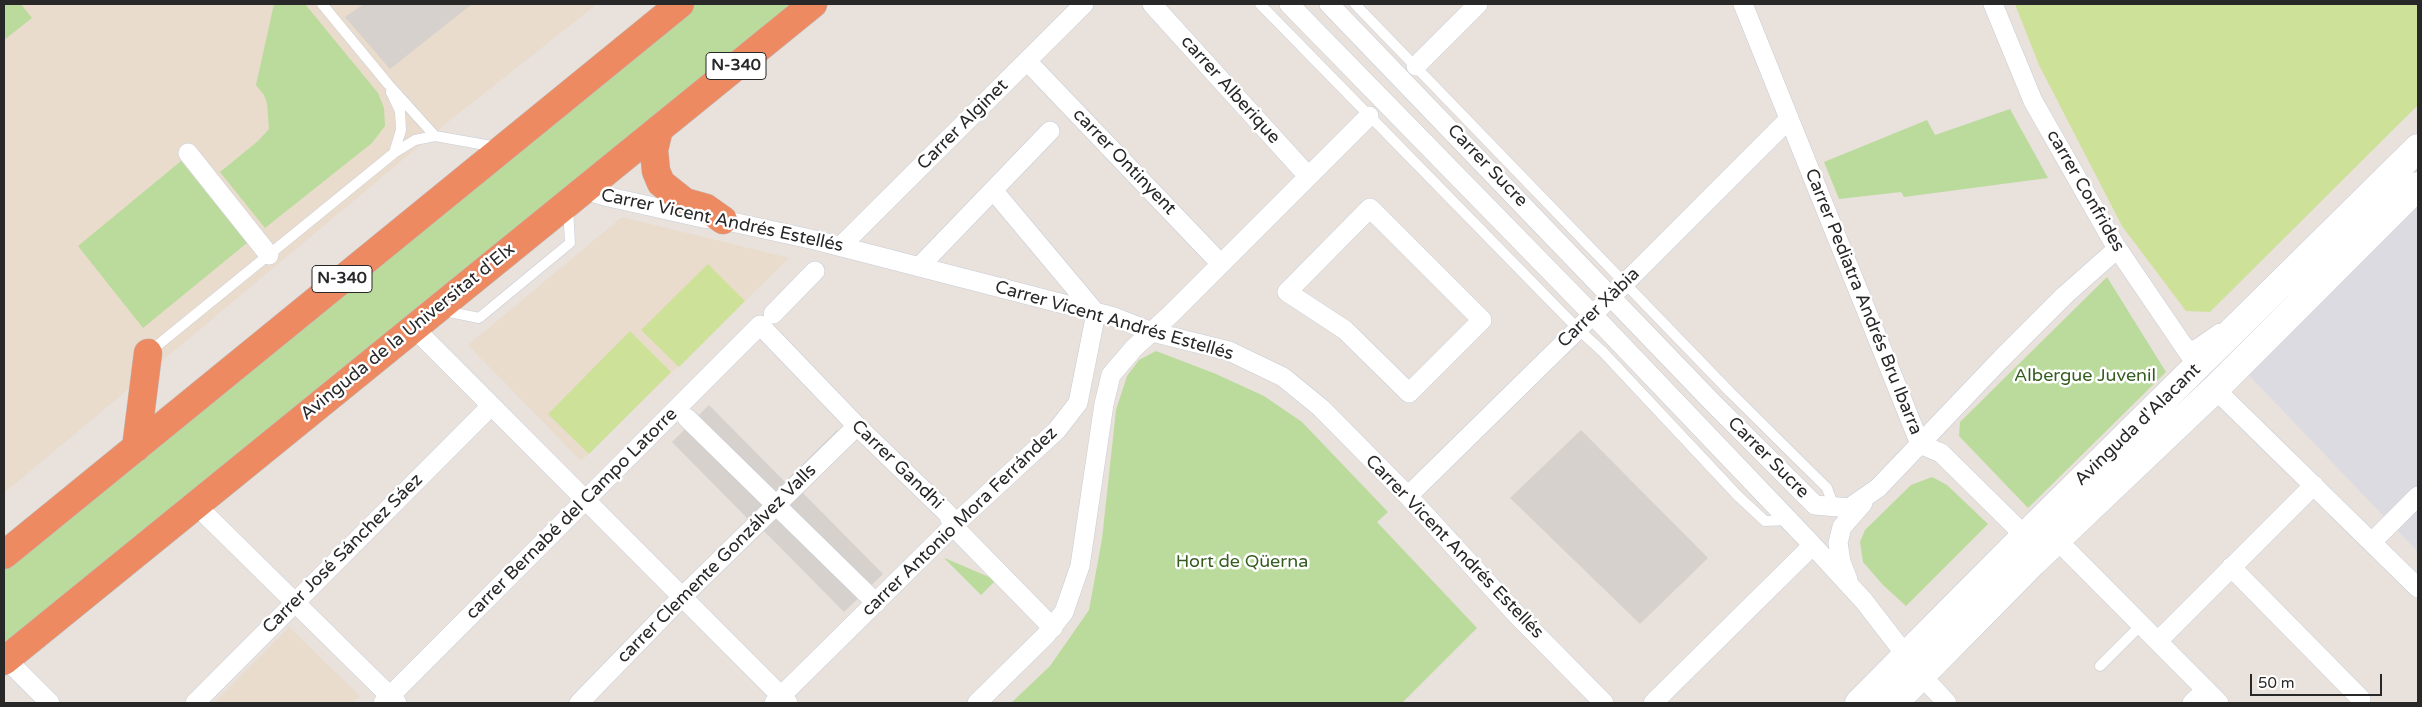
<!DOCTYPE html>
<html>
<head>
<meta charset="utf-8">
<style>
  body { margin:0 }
  #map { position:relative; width:2422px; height:707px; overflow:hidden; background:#e9e1db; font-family:"Varela Round",sans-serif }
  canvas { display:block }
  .frame { position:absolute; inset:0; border:5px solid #282828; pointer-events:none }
  .scale { position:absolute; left:2250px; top:674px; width:132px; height:22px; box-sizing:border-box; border:2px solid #282828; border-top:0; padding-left:6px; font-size:15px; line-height:18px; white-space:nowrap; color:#282828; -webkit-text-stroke:4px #fff; paint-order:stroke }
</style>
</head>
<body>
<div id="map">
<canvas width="2422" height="707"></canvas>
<div class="frame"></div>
<div class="scale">50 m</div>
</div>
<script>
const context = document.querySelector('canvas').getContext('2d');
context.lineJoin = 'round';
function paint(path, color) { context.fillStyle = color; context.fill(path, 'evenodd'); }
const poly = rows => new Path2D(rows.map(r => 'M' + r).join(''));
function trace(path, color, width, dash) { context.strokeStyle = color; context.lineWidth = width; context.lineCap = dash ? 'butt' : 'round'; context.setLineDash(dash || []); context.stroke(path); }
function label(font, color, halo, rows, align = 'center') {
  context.font = font + ' "Varela Round",sans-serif'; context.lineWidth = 5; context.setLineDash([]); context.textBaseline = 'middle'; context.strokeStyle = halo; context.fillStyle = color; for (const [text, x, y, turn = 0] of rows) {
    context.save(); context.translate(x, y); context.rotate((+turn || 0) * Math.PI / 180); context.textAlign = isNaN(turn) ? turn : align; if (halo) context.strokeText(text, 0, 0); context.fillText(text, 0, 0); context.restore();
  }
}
paint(poly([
  [2418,204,2418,552,2245,371]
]), '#dcdbe2');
paint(poly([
  [4,4,597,4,448,122,4,493],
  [622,217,789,258,581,461,468,345],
  [289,627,360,696,353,703,214,703]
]), '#eadccc');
paint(poly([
  [4,4,21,4,32,18,4,40],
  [274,4,305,4,378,93,384,108,385,126,372,143,265,228,220,172,258,141,269,129,267,103,264,95,256,85],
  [685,4,795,4,4,650,4,563],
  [2010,109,2048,178,1904,197,1901,192,1839,199,1824,162,1927,120,1935,135],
  [181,161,247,243,143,328,78,246],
  [2107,277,2166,372,2028,508,1959,436,1960,422],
  [1156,351,1216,374,1264,396,1302,422,1388,512,1377,522,1477,628,1402,703,1011,703,1050,666,1089,610,1102,539,1116,410,1127,376,1139,360],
  [1932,477,1947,485,1988,524,1906,606,1883,585,1863,562,1860,542,1865,530,1911,485],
  [944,558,954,562,996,580,981,595]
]), '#bbdb9d');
paint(poly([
  [2015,4,2418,4,2418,105,2210,312,2186,311,2122,226,2039,65],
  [708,264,745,301,679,367,641,330],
  [630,331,671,372,589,454,548,414]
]), '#cde199');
paint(poly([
  [364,4,472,4,390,69,345,17],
  [709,405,785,482,837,430,851,444,802,492,883,574,844,612,764,531,713,580,700,567,748,519,672,442],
  [1581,430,1708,558,1640,624,1510,498]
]), '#d6d1cd');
const lane = poly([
  [322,4,388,84,435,136],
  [1260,4,1578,329,1603,352,1738,496,1765,521,1788,520],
  [1355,4,1730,392,1827,488,1834,507],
  [391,92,400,111,401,130,394,153],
  [440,310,479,318,570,243,568,208],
  [2183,347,2195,345,2218,329],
  [148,353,394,153,415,140,435,136,497,147],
  [2100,666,2140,626]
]);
const street = poly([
  [1152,4,1308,176],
  [1289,4,1593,315,1805,537,1864,601,1921,675,1947,703],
  [1329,4,1712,402,1815,505,1849,508,1878,488,2001,359,2064,296,2117,249],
  [1743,4,1920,444,1941,453,2016,527,2025,536,2029,546],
  [1993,4,2033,101,2115,245,2198,367],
  [1027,61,1221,264],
  [1416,66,1478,4],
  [188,153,269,255],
  [584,190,609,197,703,218,723,220,815,240,1114,317,1152,332,1229,351,1283,377,1321,408,1408,496,1517,615,1604,703],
  [1370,208,1482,320,1409,393,1345,330,1287,292,1370,208],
  [841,246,1084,4],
  [919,267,1050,131],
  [773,314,815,271],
  [414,328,788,703],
  [2215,389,2418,588],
  [687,418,876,603],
  [1408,496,1625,283,1789,119],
  [196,505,397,703],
  [2056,539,2219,703],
  [2372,542,2418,496],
  [2231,567,2361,699],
  [1848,580,1841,562,1838,543,1842,527,1863,503],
  [2158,641,2314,485],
  [6,659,50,703],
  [195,703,491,406],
  [383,703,760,325,857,426,948,514,953,526,1053,628],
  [579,703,682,597,857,426],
  [774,703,953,526,1057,430,1078,403,1096,313,993,190],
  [977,703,1045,636,1064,612,1080,566,1104,404,1111,375,1134,348,1171,314,1369,116],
  [1653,703,1812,546],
  [2192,703,2206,690]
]);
const secondary = poly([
  [1859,703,2025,536,2418,148],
  [1894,703,2033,562,2215,389,2418,186]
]);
const highway = poly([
  [659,129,654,150,656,171,661,183,685,202,706,208,723,220],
  [136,448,148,353],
  [4,555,680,4],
  [4,661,813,4]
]);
trace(lane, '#c7ccd5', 11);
trace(street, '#c7ccd5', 20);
trace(secondary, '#c7ccd5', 29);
trace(highway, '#bebebe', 29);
trace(lane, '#fff', 10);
trace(street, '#fff', 19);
trace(secondary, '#fff', 28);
trace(highway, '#ee8a62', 28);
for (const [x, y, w] of [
  [736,66,60],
  [342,279,60]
]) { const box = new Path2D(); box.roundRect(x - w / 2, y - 13.5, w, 27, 4); context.fillStyle = '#fff'; context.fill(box); trace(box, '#282828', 1); }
label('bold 16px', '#282828', null, [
  ["N-340",736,66],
  ["N-340",342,279]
]);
label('18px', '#282828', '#fff', [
  ["carrer Alberique",1230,90,48],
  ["Carrer Alginet",963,125,-45],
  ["carrer Ontinyent",1124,162,46],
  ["Carrer Sucre",1487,166,46],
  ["carrer Confrides",2085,191,60],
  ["Carrer Vicent Andrés Estellés",722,221,12],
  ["Carrer Pediatra Andrés Bru Ibarra",1863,302,68],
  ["Carrer Xàbia",1599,308,-44],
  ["Carrer Vicent Andrés Estellés",1114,321,16],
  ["Avinguda de la Universitat d'Elx",408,332,-39],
  ["Avinguda d'Alacant",2138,425,-44],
  ["Carrer Sucre",1768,458,45],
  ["Carrer Gandhi",897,465,44],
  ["carrer Bernabé del Campo Latorre",572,514,-45],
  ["carrer Antonio Mora Ferrández",960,522,-44],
  ["Carrer Vicent Andrés Estellés",1454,547,46],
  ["Carrer José Sánchez Sáez",343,554,-45],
  ["carrer Clemente Gonzálvez Valls",717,564,-45]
]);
label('18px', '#365d20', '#fff', [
  ["Albergue Juvenil",2085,376],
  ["Hort de Qüerna",1242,562]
]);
</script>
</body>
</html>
